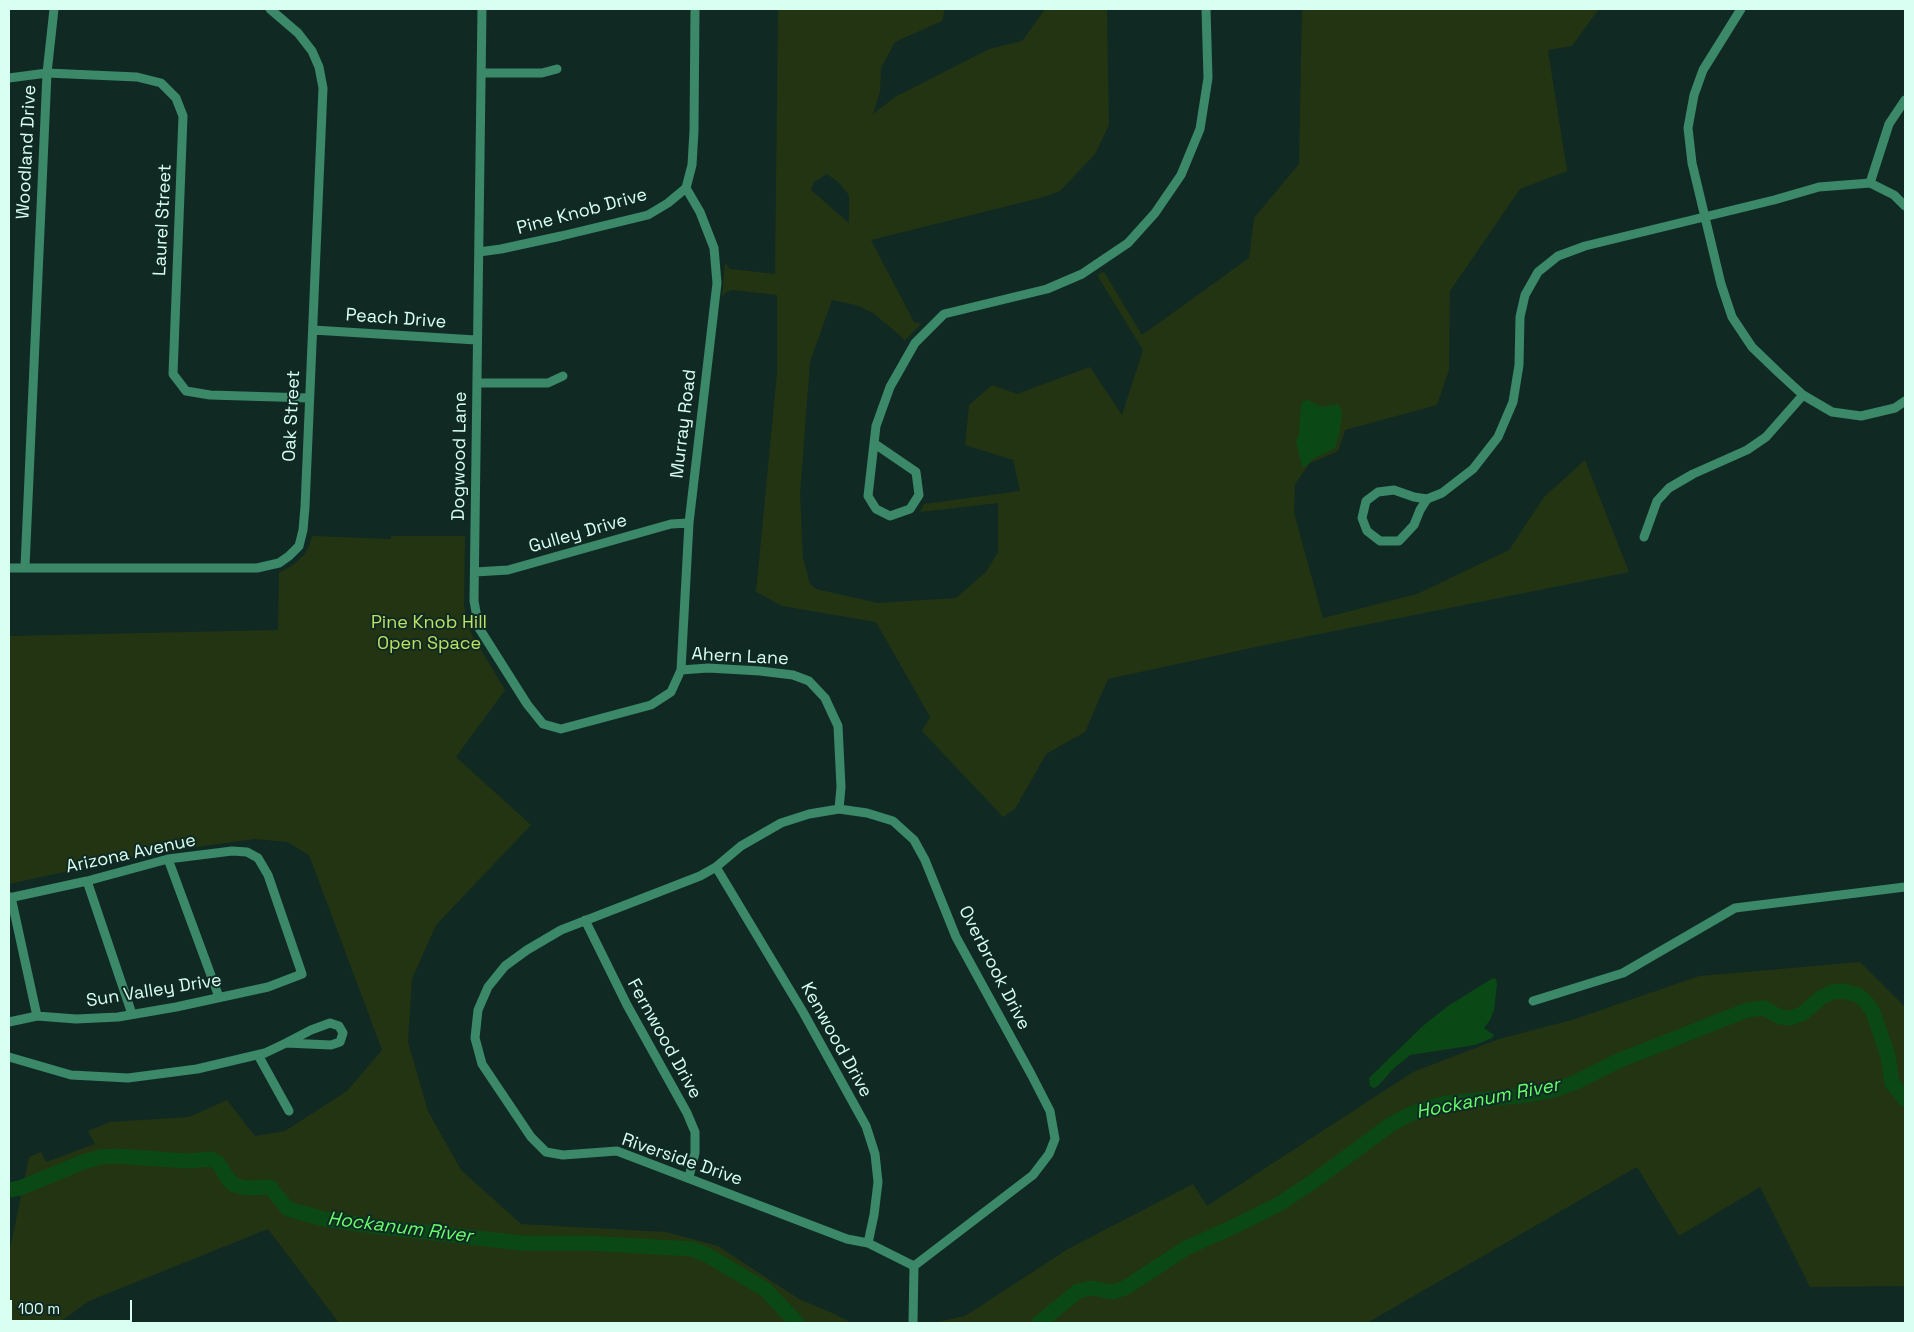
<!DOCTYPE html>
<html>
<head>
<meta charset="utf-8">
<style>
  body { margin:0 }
  #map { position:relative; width:1914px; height:1332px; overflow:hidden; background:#102a23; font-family:"Space Grotesk",sans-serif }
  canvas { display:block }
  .frame { position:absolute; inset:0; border:10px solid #d9fff2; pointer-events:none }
  .scale { position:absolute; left:10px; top:1300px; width:122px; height:22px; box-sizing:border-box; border:2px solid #d9fff2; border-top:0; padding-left:6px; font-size:15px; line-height:18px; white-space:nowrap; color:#d9fff2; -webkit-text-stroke:4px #102a23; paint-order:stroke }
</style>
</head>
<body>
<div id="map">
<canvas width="1914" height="1332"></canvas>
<div class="frame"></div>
<div class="scale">100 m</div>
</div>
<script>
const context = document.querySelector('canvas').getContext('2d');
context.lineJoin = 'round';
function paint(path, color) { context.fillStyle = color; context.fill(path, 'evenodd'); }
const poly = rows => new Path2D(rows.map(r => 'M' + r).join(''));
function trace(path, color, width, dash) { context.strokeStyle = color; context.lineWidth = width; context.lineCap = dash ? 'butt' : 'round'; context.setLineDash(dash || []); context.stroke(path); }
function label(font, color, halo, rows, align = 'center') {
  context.font = font + ' "Space Grotesk",sans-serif'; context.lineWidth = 4; context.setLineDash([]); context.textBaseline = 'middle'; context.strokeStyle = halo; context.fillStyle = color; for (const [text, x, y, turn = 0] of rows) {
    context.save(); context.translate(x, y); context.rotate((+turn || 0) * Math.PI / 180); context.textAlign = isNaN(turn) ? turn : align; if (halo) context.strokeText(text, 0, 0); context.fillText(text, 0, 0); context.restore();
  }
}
paint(poly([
  [778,9,945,9,942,21,895,42,881,68,880,92,873,114,895,97,989,49,1022,41,1045,9,1107,9,1109,125,1095,154,1060,191,1044,197,871,240,914,322,921,324,904,341,903,338,873,313,856,305,832,300,810,362,800,495,803,558,810,584,816,589,878,603,956,598,986,572,998,552,998,503,920,512,924,504,1020,491,1013,460,965,445,969,405,992,385,1017,394,1090,367,1122,415,1143,350,1097,275,1104,272,1142,335,1249,258,1254,218,1299,164,1302,9,1599,9,1572,46,1548,50,1567,171,1520,189,1450,291,1449,370,1437,405,1345,430,1338,451,1310,463,1295,484,1294,513,1323,618,1417,594,1509,550,1544,497,1585,460,1629,572,1279,642,1108,679,1085,732,1046,754,1015,809,1003,817,922,731,930,717,876,622,782,606,756,592,777,373,777,295,732,290,726,292,722,297,725,263,730,269,775,274],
  [827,174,838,182,849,195,849,223,811,190,814,182],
  [312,536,391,539,391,536,465,536,464,605,466,619,471,633,505,690,456,757,531,825,436,925,412,979,408,1042,428,1111,461,1170,521,1224,666,1232,718,1246,799,1299,830,1312,852,1323,339,1323,268,1229,89,1301,59,1323,9,1323,9,1254,29,1157,41,1152,46,1162,95,1144,88,1131,110,1122,189,1117,227,1100,255,1136,285,1131,347,1091,382,1050,309,855,287,842,255,839,146,854,9,884,9,636,278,630,279,573,293,565,304,555,309,546],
  [1860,962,1905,1007,1905,1286,1810,1287,1760,1187,1679,1236,1637,1167,1367,1323,934,1323,965,1316,1068,1249,1193,1184,1207,1206,1413,1072,1499,1039,1572,1020,1699,976]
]), '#233413');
paint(poly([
  [1308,400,1321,407,1338,404,1342,411,1340,430,1335,448,1314,458,1305,467,1302,466,1296,441,1299,435,1301,405,1302,402],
  [1493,978,1496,979,1497,984,1494,1010,1490,1020,1484,1028,1494,1035,1492,1038,1475,1045,1410,1055,1394,1068,1378,1086,1374,1088,1370,1086,1369,1078,1424,1025,1448,1006]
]), '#0a4916');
trace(poly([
  [9,1190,20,1188,83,1162,101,1157,115,1156,187,1161,211,1159,218,1163,229,1180,234,1185,247,1188,270,1187,288,1209,324,1219,372,1226,521,1243,586,1243,692,1249,707,1255,766,1290,797,1323],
  [1039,1323,1078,1291,1092,1288,1112,1292,1125,1288,1186,1248,1235,1226,1279,1204,1314,1181,1390,1125,1408,1115,1430,1107,1446,1103,1528,1095,1557,1089,1576,1082,1618,1061,1747,1010,1764,1008,1780,1017,1790,1018,1802,1014,1822,997,1832,992,1843,991,1858,995,1867,1003,1873,1012,1888,1056,1892,1083,1905,1099]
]), '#0a4916', 15);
trace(poly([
  [482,9,474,601,479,628,527,704,543,724,561,729,651,705,671,692,681,670,689,523,717,283,714,248,700,212,686,188],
  [1741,9,1703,70,1694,95,1688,128,1692,163,1721,284,1732,317,1752,347,1779,373,1803,395,1832,412,1861,416,1895,408,1905,401],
  [482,73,542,73,557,69],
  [9,78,47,73,137,77,161,83,176,98,183,116,173,374,186,391,210,395,309,398],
  [1870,183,1889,124,1905,100],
  [479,252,501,249,561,236,648,215,668,203,686,188,692,165,694,131,695,9],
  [313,330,476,340],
  [477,383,548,383,563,376],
  [875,444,916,472,919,495,910,509,890,516,876,509,868,496,876,426,890,387,915,343,944,314,1047,289,1082,274,1128,243,1155,213,1181,175,1200,129,1208,78,1206,9],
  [1427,499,1420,510,1414,525,1399,541,1380,541,1367,531,1362,518,1366,501,1378,492,1394,490,1414,497,1427,499,1442,493,1473,469,1498,437,1513,402,1519,365,1520,317,1525,295,1538,272,1558,256,1585,246,1774,200,1819,187,1870,183,1894,195,1905,206],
  [1644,537,1657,501,1669,488,1693,474,1747,450,1766,437,1803,395],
  [25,567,47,73,54,9],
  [9,568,257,568,279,563,289,556,299,546,303,530,305,507,323,88,319,67,312,51,298,33,270,9],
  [475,572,508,570,671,524,689,523],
  [681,670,708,668,760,671,793,675,809,681,825,698,838,726,841,787,839,809],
  [839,809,867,813,893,821,914,840,925,860,956,937,1031,1074,1050,1111,1055,1139,1049,1154,1033,1175,914,1266,868,1243,847,1239,617,1151,563,1155,546,1152,531,1137,482,1064,475,1038,478,1010,488,987,505,966,527,950,561,930,700,876,716,867,741,846,781,823,809,814,839,809],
  [168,859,219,997],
  [716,867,803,1012,866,1126,875,1154,878,1182,874,1215,868,1243],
  [87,881,132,1014],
  [11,897,37,1016],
  [9,898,87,881,168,859,232,851,247,852,258,858,268,875,302,974,268,987,176,1007,118,1017,76,1019,37,1016,9,1022],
  [585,920,627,1005,687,1113,695,1132,695,1153,689,1177],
  [1533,1001,1623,973,1735,908,1905,887],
  [258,1055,289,1111],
  [9,1057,71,1075,128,1078,197,1069,265,1053,286,1043,311,1030,330,1023,339,1026,343,1033,340,1042,331,1045,286,1043],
  [913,1323,914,1266]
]), '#3b8969', 9);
label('18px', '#d9fff2', '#102a23', [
  ["Woodland Drive",27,152,-87],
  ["Pine Knob Drive",582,212,-15],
  ["Laurel Street",163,220,-87],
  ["Peach Drive",396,319,4],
  ["Oak Street",292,416,-87],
  ["Murray Road",684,424,-83],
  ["Dogwood Lane",460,456,-89],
  ["Gulley Drive",578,534,-16],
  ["Ahern Lane",740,657,3],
  ["Arizona Avenue",131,854,-12],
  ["Overbrook Drive",994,968,63],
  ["Sun Valley Drive",154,991,-9],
  ["Fernwood Drive",664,1039,61],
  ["Kenwood Drive",836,1040,61],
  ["Riverside Drive",682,1160,19]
]);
label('18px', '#bce262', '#102a23', [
  ["Pine Knob Hill",429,623],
  ["Open Space",429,644]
]);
label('italic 19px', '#67ff69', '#102a23', [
  ["Hockanum River",1488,1099,-11],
  ["Hockanum River",400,1228,7]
]);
</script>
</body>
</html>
